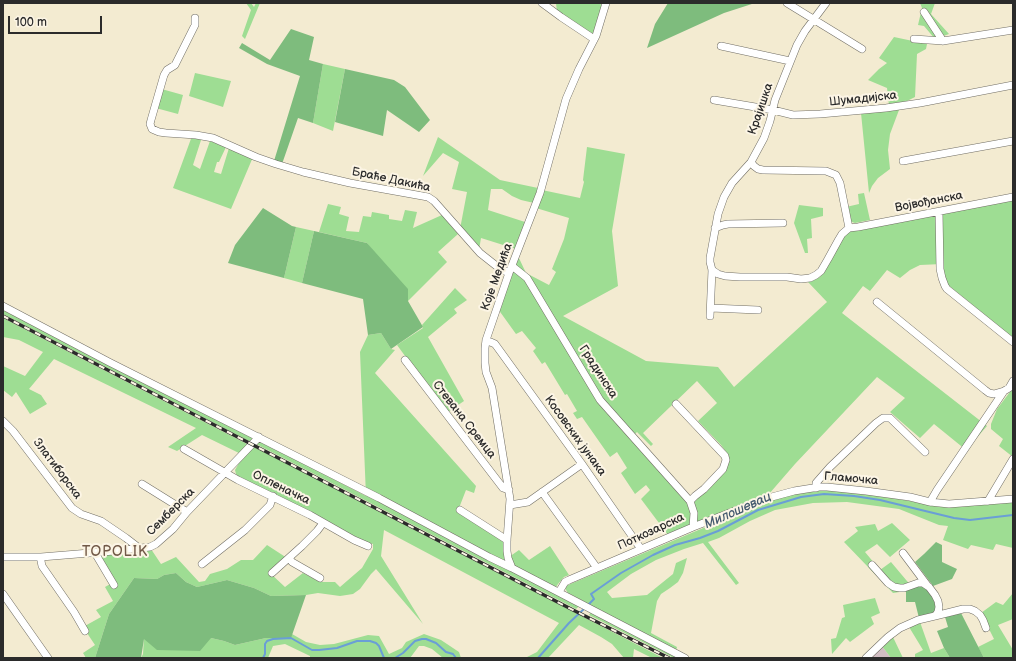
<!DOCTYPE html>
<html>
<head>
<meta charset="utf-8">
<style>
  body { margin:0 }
  #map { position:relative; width:1016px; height:661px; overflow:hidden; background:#f3ebd1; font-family:"Balsamiq Sans",sans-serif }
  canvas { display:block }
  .frame { position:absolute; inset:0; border:4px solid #2b2b2b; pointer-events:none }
  .scale { position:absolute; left:8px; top:16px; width:94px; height:18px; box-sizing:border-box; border:2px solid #2b2b2b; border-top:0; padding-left:5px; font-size:12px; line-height:14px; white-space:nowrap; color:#2b2b2b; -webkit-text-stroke:3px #fcf5e5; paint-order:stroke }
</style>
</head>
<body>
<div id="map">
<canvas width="1016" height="661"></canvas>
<div class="frame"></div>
<div class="scale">100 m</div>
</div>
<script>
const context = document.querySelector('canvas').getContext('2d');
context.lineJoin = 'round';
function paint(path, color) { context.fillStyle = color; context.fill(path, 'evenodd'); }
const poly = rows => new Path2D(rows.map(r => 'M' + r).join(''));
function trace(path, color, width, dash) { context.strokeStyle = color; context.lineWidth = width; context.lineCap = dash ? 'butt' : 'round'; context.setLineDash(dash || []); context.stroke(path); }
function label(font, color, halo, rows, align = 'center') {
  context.font = font + ' "Balsamiq Sans",sans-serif'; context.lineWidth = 4; context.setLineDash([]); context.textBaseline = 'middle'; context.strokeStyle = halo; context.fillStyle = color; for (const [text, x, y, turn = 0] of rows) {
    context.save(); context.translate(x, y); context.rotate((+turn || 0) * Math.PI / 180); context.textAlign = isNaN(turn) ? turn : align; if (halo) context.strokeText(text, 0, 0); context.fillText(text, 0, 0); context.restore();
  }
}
paint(poly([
  [882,646,891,658,870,658]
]), '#d2bec4');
paint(poly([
  [246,3,251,3,254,7,256,3,260,3,245,39,242,36,251,10],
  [556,3,599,3,603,6,593,36,557,12],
  [920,3,935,3,931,14,949,34,935,39,924,26,918,25,922,8],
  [894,37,927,44,926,49,917,54,915,97,905,102,889,105,887,88,868,80,879,69,887,63,879,58],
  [323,64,345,69,333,131,313,123],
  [195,73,231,81,223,107,189,96],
  [158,88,183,95,178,114,152,107],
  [899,110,890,134,888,150,890,169,878,178,872,186,869,193,861,113],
  [192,136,202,137,193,165,200,169,210,141,226,147,219,162,217,162,214,172,221,174,229,148,253,157,231,209,173,188],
  [438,137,500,180,538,188,534,203,521,200,512,196,502,189,491,189,488,210,525,222,516,249,481,238,479,250,460,229,467,192,452,189,459,162,443,153,423,176],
  [587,147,625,154,612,231,618,286,563,316,646,361,718,367,734,387,827,302,808,282,820,277,830,261,847,232,1013,197,1013,338,948,285,945,279,942,264,920,265,910,270,900,278,887,270,870,291,863,286,842,313,987,426,966,450,934,424,920,438,890,412,905,398,877,377,795,464,769,494,668,535,641,499,650,490,646,485,635,494,621,473,627,468,617,452,610,457,582,417,577,419,573,413,577,411,567,394,565,395,545,362,542,364,533,351,536,348,522,331,516,334,498,309,518,256,526,273,549,285,556,272,552,269,564,239,569,218,536,208,542,190,580,198,584,182,583,180],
  [697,381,717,403,698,421,721,445,727,453,725,469,687,500,631,438,637,432,651,446,653,444,643,433],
  [864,193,870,220,855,223,849,221,846,207,859,204,858,194],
  [328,204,341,207,339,214,349,217,346,231,359,232,363,216,371,217,372,212,389,215,389,219,402,221,405,210,417,212,413,228,442,215,458,234,438,252,447,262,408,301,367,243,319,232],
  [799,205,823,208,823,216,811,219,812,238,807,239,808,253,805,253,794,223],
  [296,227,314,231,302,283,284,278],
  [455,288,467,300,454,309,457,313,428,337,464,401,448,412,430,390,397,345,423,328,422,325],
  [3,310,252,436,252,440,251,442,3,314],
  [3,318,249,445,241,454,202,435,177,451,168,447,196,428,54,359,29,389,41,395,47,404,30,414,16,392,12,397,3,390,3,366,25,376,43,352,19,340,3,337],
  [381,333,391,349,395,350,375,373,476,486,474,493,466,490,459,508,505,537,504,554,505,558,509,557,519,550,529,560,550,546,569,575,564,577,558,584,556,587,579,606,576,609,256,444,260,441,366,496,360,352,368,335],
  [1013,388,1013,457,999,446,1003,439,991,429,991,424,997,409],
  [254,447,663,658,652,658,634,649,633,658,624,658,612,644,601,637,579,625,548,658,525,658,537,652,559,623,384,530,381,556,423,624,376,569,371,574,360,589,353,594,340,596,318,593,306,595,271,596,254,588,227,580,197,587,186,582,176,573,164,575,157,579,134,578,109,614,95,658,86,658,83,653,95,645,83,627,101,617,96,610,113,601,105,587,112,583,93,555,151,549,161,564,176,557,199,582,205,581,210,574,227,569,241,560,253,560,267,545,287,558,270,573,285,587,303,573,320,582,335,582,340,587,362,568,373,549,373,544,360,541,241,479,236,474,235,470,239,463],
  [823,489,859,492,932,505,1013,501,1013,548,996,544,993,550,971,545,968,549,943,540,948,526,939,525,899,509,847,502,813,503,775,510,750,521,719,538,708,542,739,583,736,585,703,543,684,549,656,560,631,574,607,592,612,598,647,595,673,574,676,563,687,558,683,573,678,582,670,588,661,594,657,601,651,633,677,647,676,651,568,593,566,590,565,587,568,585,727,518,762,502,795,493],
  [892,523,910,540,890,557,877,544,865,552,880,570,891,562,912,587,906,591,893,593,844,542,858,531,855,527,875,524,878,531],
  [1013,593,1013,619,998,625,1013,650,1013,658,984,658,978,647,994,639,981,613,996,602,1003,605],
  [875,598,880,613,871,617,874,624,850,642,846,638,832,654,831,639,836,638,842,618,845,617,843,605],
  [591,612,681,658,674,658,589,615],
  [920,622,931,653,944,648,950,658,915,658,915,654,923,650,909,627],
  [292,634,306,642,320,645,334,644,368,635,379,636,389,654,402,648,406,642,424,634,441,640,459,652,461,658,443,658,432,649,424,646,419,646,410,658,310,658,310,656,285,644,273,646,268,658,141,658,143,654,144,638,211,638,224,641,235,645,266,638,290,638],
  [892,635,903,658,891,658,882,646]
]), '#9edd93');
paint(poly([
  [668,3,755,3,724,13,647,48,655,24],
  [291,29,314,37,309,60,323,64,313,123,298,118,282,164,274,161,300,76,267,64,239,48,242,43,270,60],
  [345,69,394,80,405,87,430,120,419,132,387,110,383,136,335,122],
  [263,208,292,226,296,227,284,278,228,263,235,245],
  [314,231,367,243,408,289,408,301,423,327,391,349,381,333,368,335,363,299,302,283],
  [936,542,942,545,942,562,957,569,952,579,933,586,915,562,924,554],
  [176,573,186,582,197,587,227,580,254,588,271,596,306,595,291,638,266,638,235,645,224,641,211,638,200,651,157,650,144,639,141,658,95,658,109,614,134,578,157,579,164,575],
  [917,586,925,586,931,592,936,602,935,610,932,615,919,618,915,602,906,602,906,591],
  [961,613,984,658,950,658,944,648,937,631,948,627,945,617]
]), '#7ebc7d');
trace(poly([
  [588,605,594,599,591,594,621,573,653,555,675,545,700,538,718,531,758,510,801,497,824,494,854,496,880,500,954,518,970,520,1013,515],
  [263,658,265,654,265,644,267,641,273,639,291,638,312,650,319,650,337,648,357,641,370,641,376,643,379,646,384,658],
  [395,658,403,653,415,641,422,639,426,639,436,643,446,652,453,654,456,658],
  [538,658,569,623,585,608]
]), '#6a9ed6', 2);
const street = poly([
  [542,3,561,17,594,39],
  [787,3,862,49],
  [924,12,943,41],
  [195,18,195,25,175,65,167,70,164,75,151,120,150,124,152,129,159,132,166,133,196,135,213,138,256,157,276,164,303,172,350,183,428,197,434,201,480,253,499,268,509,273],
  [914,39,943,41,1013,30],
  [721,46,790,61],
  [714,100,773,110,793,115,820,114,886,108,920,103,1013,85],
  [903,161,1013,141],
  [751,162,754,166,758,169,763,170,826,171,836,175,840,183,849,228],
  [939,212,940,269,942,278,945,286,947,289,1013,342],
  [715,228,723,225,728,224,783,223],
  [849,228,858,227,1013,197],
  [512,266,527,278,600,400,690,501],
  [712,270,718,274,725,276,740,277,787,277,801,279,810,278,816,275,821,271,828,259,839,239,842,234,849,228],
  [877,302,985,390,989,393,994,394,1004,391],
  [3,306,109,362,379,498,489,557,512,568,685,658],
  [711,308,758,310],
  [710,316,712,270,710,262,710,258,718,214,724,197,732,183,751,162,764,138,770,121,775,100,797,45,805,31,826,3],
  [486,340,495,344,582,464,641,549],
  [405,360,503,488,509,490],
  [3,421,13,431,72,508,81,514,101,521,126,538,139,548],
  [184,449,238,480,310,515,354,540,368,546],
  [142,484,187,512],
  [816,488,816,483,830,467,876,423,883,418,890,418,925,452],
  [542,492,597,568],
  [988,501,1013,459],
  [930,502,937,490,1004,391,1009,388,1013,381],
  [510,505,528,502,582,464],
  [460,510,507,540],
  [693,527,768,498,794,491,819,487,827,487,866,491,910,497,930,502,949,504,1013,499],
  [95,553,114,585],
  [903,553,927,585],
  [3,557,41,557,114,551,150,547,156,544,173,529,187,512,259,437],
  [41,557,41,561,42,566,74,612,85,631],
  [289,558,292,562,320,578],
  [202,564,245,530,270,505,273,496],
  [512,568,508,558,507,551,507,540,510,499,492,388,486,372,485,363,485,348,486,340,509,273,540,193,566,99,579,69,596,36,606,3],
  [272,573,302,546,317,531,323,523],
  [559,592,565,582,569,580,693,527,694,513,690,501,695,496,704,489,723,469,726,460,725,456,676,404],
  [3,594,48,658],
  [935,616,963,609,970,609,975,611,980,615,983,620,986,628],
  [866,658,888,637,900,628,918,620,935,616,938,612,939,607,938,601,935,595,929,587,923,583,918,583,904,588,900,588,894,587,888,583,872,565]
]);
trace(street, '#716e65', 8);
trace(street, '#fff', 7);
const rail = poly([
  [3,316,575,611,669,658]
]);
trace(rail, '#2b2b2b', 3.5);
trace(rail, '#fcf5e5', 2, [6]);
label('12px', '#2b2b2b', '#fcf5e5', [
  ["Шумадијска",863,99,-6],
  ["Крајишка",761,109,-71],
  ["Браће Дакића",391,180,12],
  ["Војвођанска",929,202,-11],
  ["Које Медића",497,277,-70],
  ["Градинска",598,372,57],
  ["Стевана Сремца",464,420,52],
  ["Косовских јунака",575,436,54],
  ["Златиборска",57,469,53],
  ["Гламочка",851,479,5],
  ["Опленачка",281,488,26],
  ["Семберска",171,512,-45],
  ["Поткозарска",651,532,-25]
]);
label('italic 13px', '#44596f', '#fcf5e5', [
  ["Милошевац",738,511,-24]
]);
context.letterSpacing = '1px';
label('14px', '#715948', '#fcf5e5', [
  ["TOPOLIK",115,552]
]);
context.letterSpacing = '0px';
</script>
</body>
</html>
